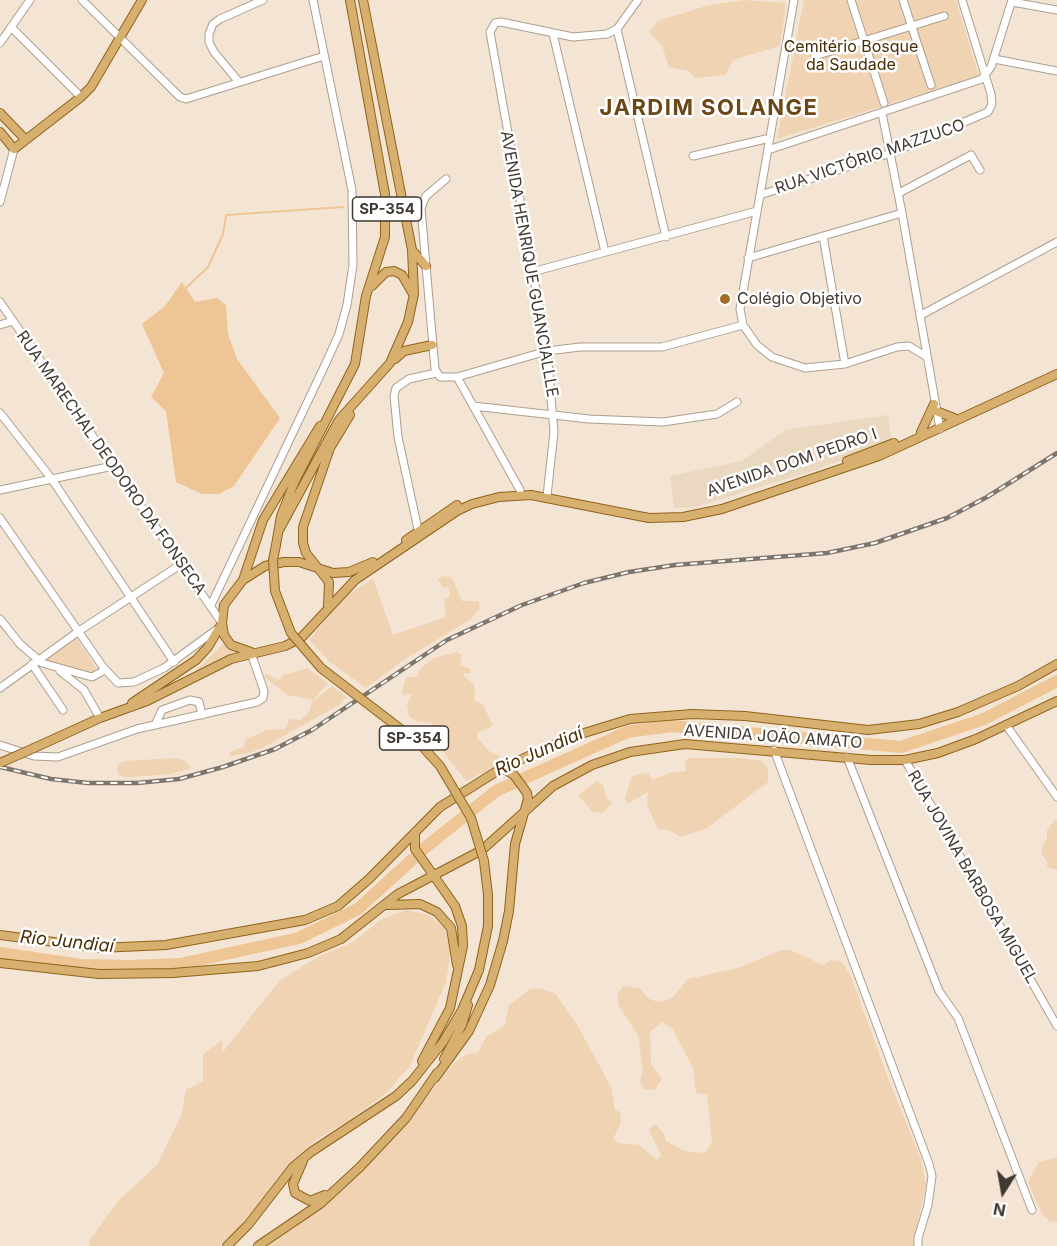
<!DOCTYPE html>
<html>
<head>
<meta charset="utf-8">
<style>
  body { margin:0 }
  #map { position:relative; width:1057px; height:1246px; overflow:hidden; background:#f3e4d4; font-family:Inter,sans-serif }
  canvas { display:block }
  .north { position:absolute; left:973px; top:1162px; width:60px; height:60px; -webkit-text-stroke:4px #fff; paint-order:stroke; rotate:191deg; font-size:16px; font-weight:700; line-height:24px; text-align:center; color:#3f3932 }
  .north::after { content:''; display:block; margin:auto; width:21px; height:27px; background:#3f3932; clip-path:polygon(50% 0,100% 100%,50% 72%,0 100%) }
</style>
</head>
<body>
<div id="map">
<canvas width="1057" height="1246"></canvas>
<div class="north">N</div>
</div>
<script>
const context = document.querySelector('canvas').getContext('2d');
context.lineJoin = 'round';
function paint(path, color) { context.fillStyle = color; context.fill(path, 'evenodd'); }
const poly = rows => new Path2D(rows.map(r => 'M' + r).join(''));
function trace(path, color, width, dash) { context.strokeStyle = color; context.lineWidth = width; context.lineCap = dash ? 'butt' : 'round'; context.setLineDash(dash || []); context.stroke(path); }
function label(font, color, halo, rows, align = 'center') {
  context.font = font + ' Inter,sans-serif'; context.lineWidth = 5; context.setLineDash([]); context.textBaseline = 'middle'; context.strokeStyle = halo; context.fillStyle = color; for (const [text, x, y, turn = 0] of rows) {
    context.save(); context.translate(x, y); context.rotate((+turn || 0) * Math.PI / 180); context.textAlign = isNaN(turn) ? turn : align; if (halo) context.strokeText(text, 0, 0); context.fillText(text, 0, 0); context.restore();
  }
}
paint(poly([
  [888,415,892,442,815,470,696,507,674,508,670,476,742,461,785,430]
]), '#ebd8c1');
paint(poly([
  [743,0,786,3,780,46,733,60,726,75,695,78,689,71,669,67,662,46,649,32,658,21,706,6],
  [804,0,956,0,979,76,777,139],
  [443,576,452,577,462,601,478,601,480,608,471,619,402,661,366,688,330,662,309,640,345,596,373,579,393,635,446,617,444,599,450,596,449,588,442,587,438,579],
  [75,636,98,671,95,675,45,661],
  [224,643,239,655,187,679],
  [457,652,462,655,460,665,471,669,470,673,465,673,463,676,474,684,475,701,483,705,493,726,477,733,477,738,489,751,500,756,495,767,466,781,434,740,431,734,435,728,432,723,415,721,409,716,407,705,412,693,403,696,402,691,406,678,418,676,420,669,434,658],
  [308,668,328,683,313,700,288,695,264,677,267,674,279,680,283,675],
  [332,686,346,697,339,705,264,747,250,753,230,756,229,752,244,747,246,739,267,730,285,729,290,719,301,720,309,712,312,702],
  [176,758,184,760,192,768,170,774,132,777,124,777,118,773,117,766,124,761],
  [688,758,740,758,762,761,768,769,768,782,707,828,681,837,669,830,658,829,647,805,648,792,627,804,625,798,631,778,638,774,648,773,653,780,669,773,686,771,685,762],
  [597,781,603,785,606,797,613,803,602,813,593,812,578,795],
  [1055,820,1057,820,1057,870,1046,867,1048,864,1042,854,1042,847,1047,839,1047,830],
  [406,910,429,915,444,928,451,948,446,982,410,1066,384,1095,347,1122,316,1140,283,1171,239,1228,219,1246,90,1246,89,1241,119,1200,157,1165,181,1116,186,1090,203,1081,203,1054,222,1040,222,1053,280,980,318,957,353,942,382,919],
  [781,950,790,950,823,965,831,960,841,961,850,974,889,1081,921,1159,926,1185,914,1239,915,1246,264,1246,291,1230,339,1193,401,1129,454,1063,465,1055,478,1052,486,1037,505,1025,509,1005,530,989,540,988,556,994,579,1028,611,1087,615,1110,620,1112,621,1123,613,1139,618,1143,639,1145,657,1160,661,1155,649,1130,655,1124,664,1134,666,1141,685,1151,705,1153,712,1142,707,1095,696,1093,693,1068,672,1028,662,1022,650,1032,651,1064,662,1079,655,1090,644,1089,640,1081,643,1071,638,1035,619,1006,617,996,623,986,639,988,649,999,658,1002,671,999,688,979,738,968],
  [1057,1157,1057,1222,1049,1221,1042,1214,1028,1182,1039,1162]
]), '#f0d3b2');
paint(poly([
  [182,282,195,302,217,298,226,305,228,334,237,359,280,418,234,486,219,494,202,494,176,482,166,411,151,397,164,373,142,324,165,306]
]), '#eec594');
trace(poly([
  [185,289,208,267,223,234,226,215,343,207]
]), '#eec594', 2);
trace(poly([
  [0,953,81,965,132,966,180,964,299,938,358,909,426,847,496,791,627,732,671,726,901,747,984,719,1057,681]
]), '#eec594', 12);
const minor = poly([
  [82,0,180,97,186,99,324,56],
  [794,0,740,309,743,325,757,345,772,357,805,368,845,364,897,347,909,346,927,357],
  [851,0,884,103],
  [903,0,931,85],
  [1012,2,1057,10],
  [11,27,81,97],
  [617,29,666,237],
  [553,34,605,252],
  [0,43,30,0],
  [815,56,944,16],
  [994,59,1057,71],
  [239,82,214,52,209,42,209,34,213,24,220,19,263,0],
  [882,113,902,213,940,429],
  [768,150,982,79,991,67,1012,0],
  [693,156,770,138],
  [446,179,426,196,421,208,435,369,440,377,457,377,547,351,580,347,662,347,743,325],
  [899,193,971,155,980,170],
  [760,195,891,153,988,112,992,104,991,94,962,0],
  [0,202,14,149],
  [823,236,845,364],
  [748,258,902,213],
  [532,272,757,211],
  [0,302,222,623],
  [921,315,1057,242],
  [0,325,13,321],
  [457,377,520,490],
  [473,406,589,419,663,422,717,414,737,402],
  [0,413,51,478,174,662],
  [0,490,113,466],
  [547,496,554,432,547,351,490,32,495,23,501,22,573,37,607,34,617,29,638,0],
  [0,518,103,667,118,683,134,682,164,668,216,630],
  [419,534,398,437,394,396,396,388,409,379,436,373],
  [211,605,325,365,339,334,347,305,353,265,352,190,313,0],
  [0,619,20,644,42,663,92,677,105,670],
  [32,664,63,710],
  [60,671,84,690,100,718],
  [0,688,79,631,180,565],
  [155,725,162,710,190,700,199,702,202,715],
  [1006,725,1057,797],
  [0,745,34,756,58,757,137,729,257,702,263,698,264,691,251,653],
  [774,750,929,1164,932,1176,928,1205,918,1238,918,1246],
  [847,757,939,991,958,1018,1032,1210],
  [905,760,1057,1026]
]);
const major = poly([
  [0,113,25,139],
  [0,132,14,149,81,97,91,87,142,0],
  [412,250,426,266],
  [372,286,386,272,394,271,402,275,413,294],
  [395,359,404,351,432,345],
  [936,411,954,418],
  [921,432,934,404],
  [847,461,894,443],
  [279,530,339,420,390,363,408,322,414,294,412,250,363,0],
  [406,540,457,505],
  [276,545,281,516,294,483,355,364,366,296,385,237,385,194,350,0],
  [243,580,263,520,320,426],
  [328,606,329,582,306,553,303,543,303,527,330,448,350,415],
  [251,652,231,645,224,635,222,623,224,605,243,580,265,566,284,562,299,562,333,573,349,572,373,562],
  [132,703,196,660,208,647,222,623],
  [34,748,100,718,147,701,231,659,285,646,301,638,355,580,457,511,472,504,499,497,531,495,649,518,683,517,722,509,879,456,1057,374],
  [415,832,415,849,455,906,462,926,463,946,450,1008,422,1061],
  [388,905,420,904,437,912,451,928,457,965],
  [0,935,99,948,166,945,305,920,338,906,369,879,440,807,502,768,571,737,630,719,692,714,745,716,868,730,919,724,958,712,1018,686,1057,664],
  [0,963,99,974,173,973,258,966,308,953,341,939,398,894,482,850,553,786,592,765,630,752,685,744,871,760,905,760,938,753,976,739,1057,701],
  [444,1059,462,1025,468,1005],
  [435,1078,469,1031,490,985,503,941,509,911,515,844,528,799,527,793,514,775,502,768],
  [303,1161,293,1184,295,1193,310,1201,325,1195],
  [227,1246,248,1225,293,1167,311,1152,396,1096,412,1081,443,1042,462,1010,479,970],
  [258,1246,320,1204,360,1167,406,1118,437,1073]
]);
trace(minor, '#ad9f90', 9);
trace(major, '#90631b', 10);
trace(minor, '#fff', 7);
trace(major, '#d7af6f', 8);
const rail = poly([
  [0,767,51,779,88,783,137,783,179,779,223,767,275,749,312,730,447,640,522,605,584,583,629,572,675,565,827,553,875,543,947,518,987,497,1057,453]
]);
trace(rail, '#7e756b', 4.5);
trace(rail, '#fff', 2, [7]);
const majorBridge = poly([
  [276,545,273,560,275,591,291,633,321,668,420,744,440,766,471,818,484,861,488,895,488,926,479,970],
  [0,763,34,748]
]);
trace(majorBridge, '#90631b', 10, []);
trace(majorBridge, '#d7af6f', 8);
for (const [x, y, r, color] of [
  [725,299,6,"#a26e26"]
]) { const dot = new Path2D(); dot.arc(x, y, r, 0, 2 * Math.PI); context.fillStyle = color; context.fill(dot); trace(dot, '#fff', 2); }
for (const [x, y, w] of [
  [387,209,69],
  [414,738,69]
]) { const box = new Path2D(); box.roundRect(x - w / 2, y - 12, w, 24, 4.5); context.fillStyle = '#fff'; context.fill(box); trace(box, '#3f3932', 1.5); }
label('bold 15px', '#3f3932', null, [
  ["SP-354",387,209],
  ["SP-354",414,738]
]);
label('16px', '#482d05', '#fff', [
  ["Cemitério Bosque",851,47],
  ["da Saudade",851,65]
]);
label('16px', '#3f3932', '#fff', [
  ["RUA VICTÓRIO MAZZUCO",870,157,-19],
  ["AVENIDA HENRIQUE GUANCIALLLE",529,264,80],
  ["RUA MARECHAL DEODORO DA FONSECA",111,463,55],
  ["AVENIDA DOM PEDRO I",792,463,-19],
  ["AVENIDA JOÃO AMATO",773,737,4],
  ["RUA JOVINA BARBOSA MIGUEL",972,877,60]
]);
label('16px', '#3f3932', '#fff', [
  ["Colégio Objetivo",737,299]
], 'left');
label('italic 18px', '#4b2f07', '#fff', [
  ["Rio Jundiaí",539,752,-24],
  ["Rio Jundiaí",67,942,6]
]);
context.letterSpacing = '1.5px';
label('bold 22px', '#6b4716', '#fff', [
  ["JARDIM SOLANGE",709,108]
]);
context.letterSpacing = '0px';
</script>
</body>
</html>
